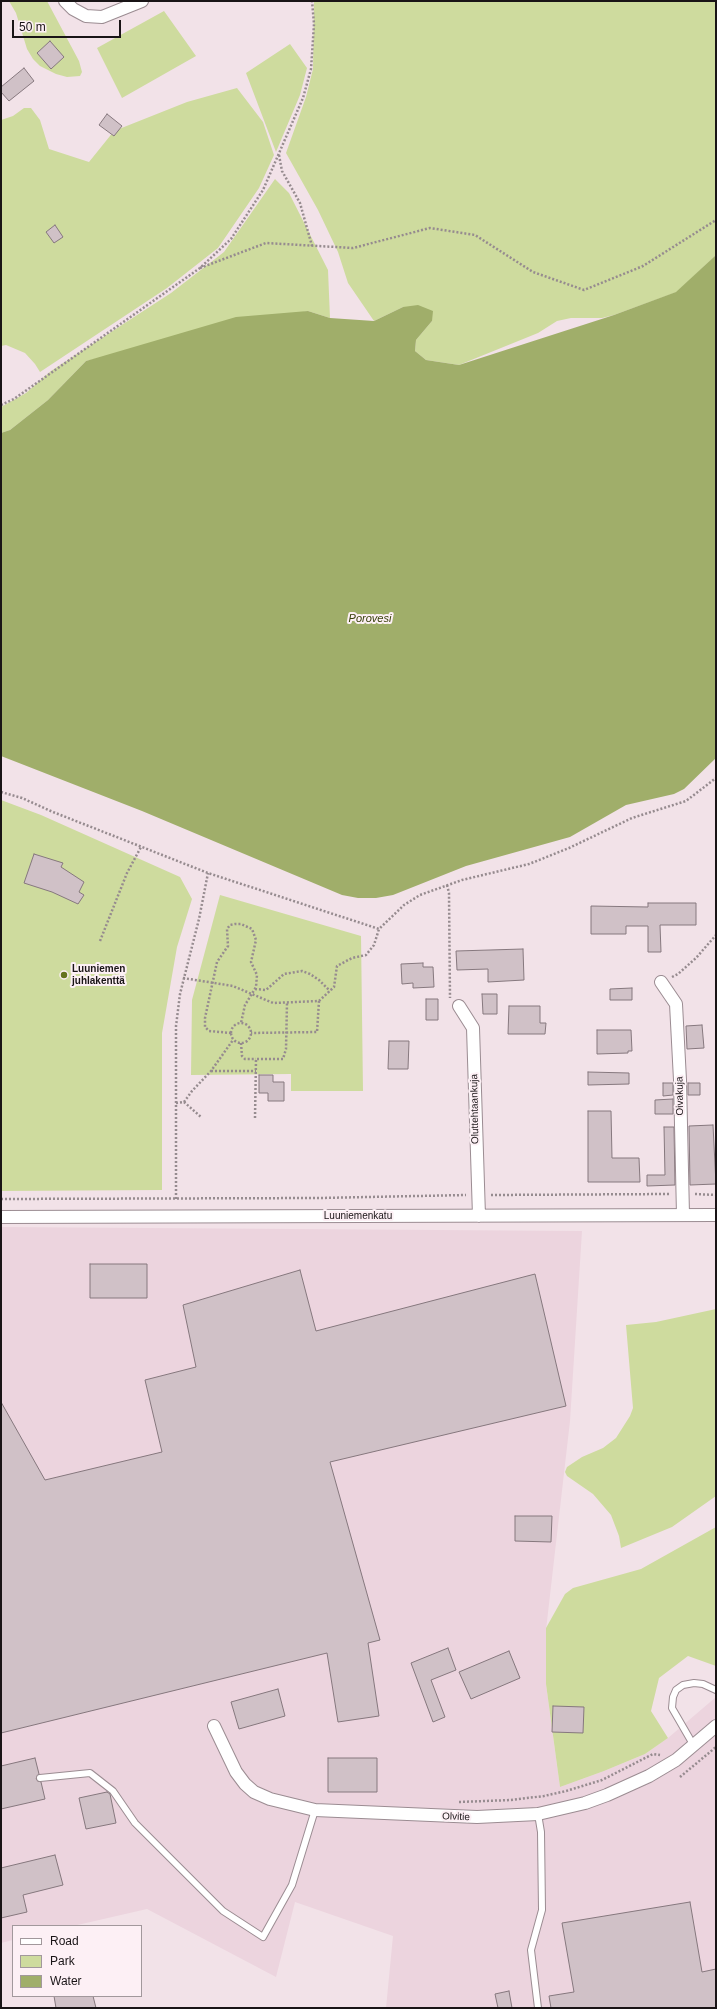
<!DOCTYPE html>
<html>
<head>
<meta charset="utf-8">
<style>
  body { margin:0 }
  #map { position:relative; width:717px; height:2009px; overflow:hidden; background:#f2e2e8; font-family:Arial,sans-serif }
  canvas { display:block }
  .frame { position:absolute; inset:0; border:2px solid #191416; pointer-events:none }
  .legend { position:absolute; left:12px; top:1925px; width:130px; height:72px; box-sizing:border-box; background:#fdf0f5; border:1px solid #a2989c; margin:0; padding:5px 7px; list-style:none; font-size:12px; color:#191416 }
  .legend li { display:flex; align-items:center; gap:8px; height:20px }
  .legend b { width:20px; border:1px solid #a2989c }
  .scale { position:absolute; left:12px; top:20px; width:109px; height:18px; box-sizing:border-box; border:2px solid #191416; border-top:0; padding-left:5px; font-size:12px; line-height:14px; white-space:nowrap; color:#191416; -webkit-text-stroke:3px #fdf0f5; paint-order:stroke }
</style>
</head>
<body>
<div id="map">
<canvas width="717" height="2009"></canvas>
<div class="frame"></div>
<ul class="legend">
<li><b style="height:5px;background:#fff"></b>Road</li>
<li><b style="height:11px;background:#cedb9e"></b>Park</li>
<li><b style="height:11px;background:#a0ae6a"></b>Water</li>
</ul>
<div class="scale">50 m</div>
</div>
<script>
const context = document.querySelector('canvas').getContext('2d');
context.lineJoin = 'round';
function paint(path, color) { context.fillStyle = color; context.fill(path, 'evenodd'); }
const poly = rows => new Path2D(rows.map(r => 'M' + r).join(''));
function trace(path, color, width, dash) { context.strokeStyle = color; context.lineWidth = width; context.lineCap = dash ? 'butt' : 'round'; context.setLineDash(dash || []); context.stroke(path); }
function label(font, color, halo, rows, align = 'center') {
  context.font = font + ' Arial,sans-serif'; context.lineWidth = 4; context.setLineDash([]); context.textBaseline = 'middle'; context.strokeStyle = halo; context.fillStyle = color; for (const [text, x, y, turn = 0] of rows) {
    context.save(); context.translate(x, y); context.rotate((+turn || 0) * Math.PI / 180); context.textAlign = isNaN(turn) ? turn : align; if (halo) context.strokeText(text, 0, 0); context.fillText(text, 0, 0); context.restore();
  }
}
paint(poly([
  [1,1227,582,1231,570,1421,546,1630,546,1684,560,1787,604,1771,645,1754,668,1738,716,1697,716,2008,386,2008,393,1936,295,1902,276,1977,147,1909,73,1926,13,1926,13,1940,1,1943]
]), '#ecd4de');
paint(poly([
  [9,1,47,1,79,61,82,72,80,76,67,77,56,74,40,66,33,59,27,49,16,13],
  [314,1,716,1,716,255,677,292,614,315,602,318,571,318,557,321,538,333,459,365,426,360,415,351,416,340,432,321,403,307,374,321,348,283,338,252,318,210,286,153,306,97,313,69],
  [164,11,196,56,122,98,97,48],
  [290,44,307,68,300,95,276,152,246,73],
  [237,88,263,122,274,155,259,188,218,248,167,288,40,372,35,364,25,353,6,345,1,346,1,120,13,116,24,108,31,108,40,120,49,149,89,162,114,131,187,102],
  [275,179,289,193,328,270,330,318,308,311,86,361,48,400,10,430,1,433,1,407,26,393,51,371,171,293,224,252],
  [1,800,41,815,180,877,192,899,177,947,162,1033,162,1190,1,1191],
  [220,895,361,936,363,1091,291,1091,291,1074,191,1075,192,1000],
  [716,1309,716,1496,672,1527,621,1548,619,1536,611,1515,593,1494,567,1476,565,1472,567,1467,582,1457,603,1448,616,1438,630,1416,633,1408,626,1325,656,1322],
  [716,1527,716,1666,688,1656,659,1678,651,1711,668,1738,645,1754,604,1771,560,1787,546,1684,546,1628,565,1594,573,1588,641,1569]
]), '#cedb9e');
paint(poly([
  [716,255,716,758,684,789,674,794,626,805,570,837,466,866,393,895,376,898,358,898,342,895,142,811,1,756,1,433,10,430,48,400,86,361,236,317,308,311,330,318,374,321,403,307,418,305,433,311,432,321,416,340,415,351,426,360,459,365,614,315,676,292]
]), '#a0ae6a');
const building = poly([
  [50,41,64,57,51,69,37,53,50,41],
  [24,68,34,81,9,101,1,92,1,87,24,68],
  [107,114,122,126,114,136,99,125,107,114],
  [55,225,63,237,54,243,46,232,55,225],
  [34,854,63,863,61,867,84,882,79,892,84,895,78,904,52,892,24,883,34,854],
  [648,903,696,903,696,925,660,925,661,952,648,952,648,926,626,926,626,934,591,934,591,906,648,907,648,903],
  [523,949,524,980,488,982,488,969,457,970,456,951,523,949],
  [423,963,423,967,433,967,434,987,413,988,413,983,402,984,401,964,423,963],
  [632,988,632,1000,610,1000,610,989,632,988],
  [482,994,497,994,497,1014,483,1014,482,994],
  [426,999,438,999,438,1020,426,1020,426,999],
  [509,1006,540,1006,540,1023,546,1023,545,1034,508,1034,509,1006],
  [702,1025,704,1048,687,1049,686,1026,702,1025],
  [597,1030,631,1030,632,1051,628,1051,628,1053,597,1054,597,1030],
  [389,1041,409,1041,408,1069,388,1069,389,1041],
  [588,1072,629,1073,629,1084,588,1085,588,1072],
  [259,1075,273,1075,273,1082,284,1082,284,1101,268,1101,268,1093,259,1093,259,1075],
  [663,1083,673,1083,673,1095,663,1096,663,1083],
  [688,1083,700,1083,700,1095,688,1095,688,1083],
  [673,1099,673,1114,655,1114,655,1100,673,1099],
  [588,1111,611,1111,612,1158,639,1158,640,1182,588,1182,588,1111],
  [713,1125,716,1184,690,1185,689,1126,713,1125],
  [664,1127,674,1127,675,1185,647,1186,647,1175,665,1175,664,1127],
  [90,1264,147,1264,147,1298,90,1298,90,1264],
  [300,1270,316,1331,535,1274,566,1406,330,1462,380,1640,368,1643,379,1716,338,1722,327,1653,1,1733,1,1402,45,1480,162,1452,145,1380,196,1367,183,1305,300,1270],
  [515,1516,552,1516,551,1542,515,1541,515,1516],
  [448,1648,456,1670,431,1680,445,1717,433,1722,411,1663,448,1648],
  [509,1651,520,1678,471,1699,459,1672,509,1651],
  [278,1689,285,1716,239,1729,231,1702,278,1689],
  [553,1706,584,1707,583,1733,552,1732,553,1706],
  [35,1758,39,1774,36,1779,41,1782,45,1799,1,1809,1,1766,35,1758],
  [328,1758,377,1758,377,1792,328,1792,328,1758],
  [107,1792,110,1794,116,1823,86,1829,79,1798,107,1792],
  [55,1855,63,1885,23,1895,27,1912,1,1918,1,1868,55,1855],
  [690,1902,702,1972,716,1969,716,2008,551,2008,549,1996,574,1992,562,1923,690,1902],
  [509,1991,512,2008,498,2008,495,1994,509,1991],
  [54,1996,93,1996,96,2008,56,2008,54,1996]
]);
paint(building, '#d0c1c7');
trace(building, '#86787e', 1);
const service = poly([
  [694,1746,672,1708,673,1697,676,1690,683,1685,694,1683,703,1684,716,1690],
  [40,1778,90,1773,113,1791,135,1823,223,1911,263,1937,292,1885,315,1810],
  [538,2008,531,1950,542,1910,541,1832,538,1814]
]);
const minor = poly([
  [65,1,73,9,86,16,102,17,142,1],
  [661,982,676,1004,680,1080,683,1215],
  [459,1006,473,1028,479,1216],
  [1,1217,716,1215],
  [214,1726,236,1772,245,1784,254,1792,270,1799,315,1810,477,1817,538,1814,585,1803,607,1795,649,1776,676,1760,716,1726]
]);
trace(service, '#9b8c92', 8);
trace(minor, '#9b8c92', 14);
trace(poly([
  [279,155,282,171,300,203,312,246],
  [200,268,266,243,353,248,430,228,475,235,533,272,584,290,643,266,716,220],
  [1,405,14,399,200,268,231,239,263,190,303,98,311,69,314,24,312,1],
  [1,792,22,798,53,812,208,873,379,929,404,905,420,895,462,880,529,864,569,848,632,818,686,801,716,778],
  [447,885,449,893,450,998],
  [100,941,127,873,141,847],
  [672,977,678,974,696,958,716,935],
  [183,978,233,986,273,1003,319,1001,317,1032,251,1033],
  [255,989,266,990,284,974,302,971,310,974,319,980,330,991],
  [319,1001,334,987,337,966,352,958,366,955,374,945,379,929],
  '231 1033a10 10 0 1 1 20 0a10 10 0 1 1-20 0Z',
  [231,1033,209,1031,205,1027,205,1018,217,962,228,946,227,929,230,925,235,924,241,924,252,929,256,940,251,962,257,975,256,987,245,1005,241,1023],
  [241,1043,242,1056,245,1059,256,1059],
  [211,1071,256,1071],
  [184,1102,192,1091,211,1071,233,1040],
  [176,1103,184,1102,201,1117],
  [255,1118,256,1059,283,1059,286,1049,287,1003],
  [695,1194,716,1195],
  [491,1195,670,1194],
  [1,1199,319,1198,466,1195],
  [176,1199,176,1026,180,994,199,919,208,873],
  [680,1777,716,1747],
  [459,1802,511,1800,544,1796,566,1791,602,1780,653,1754,660,1755]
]), '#968b8f', 2.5, [2, 2]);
trace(service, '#fff', 6);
trace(minor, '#fff', 12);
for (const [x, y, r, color] of [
  [64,975,4,"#65731e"]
]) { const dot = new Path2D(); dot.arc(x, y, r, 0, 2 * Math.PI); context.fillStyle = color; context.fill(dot); trace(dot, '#fdf0f5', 1.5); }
label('bold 10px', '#191416', '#fdf0f5', [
  ["Luuniemen",72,969],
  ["juhlakenttä",72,981]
], 'left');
label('10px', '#191416', '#fdf0f5', [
  ["Oivakuja",680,1096,-91],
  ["Oluttehtaankuja",475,1109,-91],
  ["Luuniemenkatu",358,1216],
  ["Olvitie",456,1817,2]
]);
label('italic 11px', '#363e09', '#fdf0f5', [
  ["Porovesi",370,619]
]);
</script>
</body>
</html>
